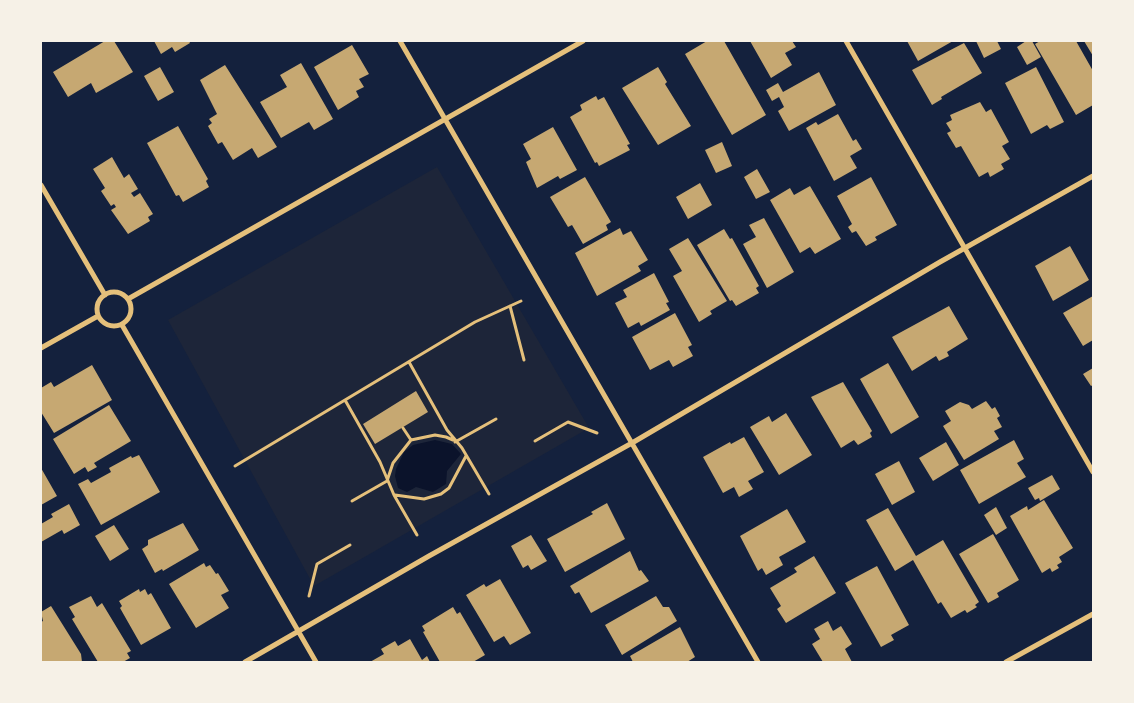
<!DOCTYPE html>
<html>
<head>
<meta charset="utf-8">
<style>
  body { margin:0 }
  #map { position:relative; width:1134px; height:703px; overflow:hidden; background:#14213d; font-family:Ubuntu,sans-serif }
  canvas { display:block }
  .frame { position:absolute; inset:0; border:42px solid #f6f1e7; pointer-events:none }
</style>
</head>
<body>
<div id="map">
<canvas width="1134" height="703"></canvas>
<div class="frame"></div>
</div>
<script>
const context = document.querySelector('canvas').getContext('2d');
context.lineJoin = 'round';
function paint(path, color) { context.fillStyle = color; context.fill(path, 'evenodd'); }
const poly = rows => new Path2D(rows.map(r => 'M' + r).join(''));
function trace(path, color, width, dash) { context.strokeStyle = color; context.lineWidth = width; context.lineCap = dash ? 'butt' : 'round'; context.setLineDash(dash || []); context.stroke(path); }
paint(poly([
  [437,167,589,428,314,586,168,320]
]), '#1d2539');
paint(poly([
  [435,440,452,444,461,454,447,471,446,484,433,492,416,487,407,492,398,488,395,476,396,469,404,452,413,445]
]), '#0b132b');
paint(poly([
  [105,41,114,41,133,72,96,93,91,83,68,97,53,72],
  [154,41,189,41,190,43,175,52,172,47,161,54],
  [707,41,724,41,766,115,732,135,685,54],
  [750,41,792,41,796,47,785,53,792,65,771,78],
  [907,41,953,41,918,61],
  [976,41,997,41,1001,49,984,58],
  [1026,41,1032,41,1041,57,1027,65,1017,47],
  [1040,41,1076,41,1093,71,1093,105,1076,115,1035,44],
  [1084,41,1093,41,1093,56],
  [964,43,982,73,941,97,942,99,932,105,912,70],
  [352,45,369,74,359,79,364,87,356,91,359,97,338,110,314,67],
  [301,63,333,119,314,130,309,122,281,138,260,102,287,87,280,75],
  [225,65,277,147,258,158,252,148,233,160,222,142,218,144,208,126,212,123,209,119,217,114,200,80],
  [160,67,174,92,158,101,144,76],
  [658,67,667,82,665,84,691,126,658,145,622,88],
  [1036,67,1064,122,1050,129,1047,125,1031,134,1005,83],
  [819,72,836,105,789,131,778,111,784,107,779,97,772,101,766,90,778,83,783,92],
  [596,96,598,100,604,97,630,144,627,145,630,150,599,166,597,162,595,163,570,117,582,110,580,105],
  [980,102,986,112,991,109,1009,142,1002,146,1010,159,1001,164,1004,169,990,177,988,172,979,177,961,146,956,148,947,133,951,131,946,123,952,120,950,115],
  [838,114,853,141,856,139,862,149,850,156,857,168,834,181,806,128,816,122,818,125],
  [178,126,208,179,206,181,209,187,183,202,179,195,176,196,147,143],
  [553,127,577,170,560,179,558,176,537,188,526,162,531,159,523,144],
  [722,142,732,166,716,173,705,150],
  [112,157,124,178,129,174,138,189,131,193,134,197,140,193,153,214,148,217,150,221,128,234,111,210,116,207,114,204,111,206,101,191,105,188,93,169],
  [757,169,770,192,756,199,744,177],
  [585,177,611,222,606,225,608,230,583,244,572,225,568,227,550,197],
  [871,177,897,225,875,237,877,240,866,246,856,231,852,233,848,227,852,224,837,196],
  [700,183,712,205,688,219,676,197],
  [810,186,841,239,815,254,810,247,800,253,770,200,790,188,794,195],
  [764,218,794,272,767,288,743,244,756,237,749,225],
  [620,228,623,235,631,231,648,260,638,266,641,271,597,296,575,253],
  [724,229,730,239,732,238,759,286,756,288,759,293,736,306,732,300,730,301,697,245],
  [688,238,727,301,710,311,712,314,699,322,673,276,682,271,669,249],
  [1070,246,1089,280,1053,301,1035,266],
  [654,273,669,302,666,303,670,310,641,326,639,322,628,328,615,303,627,297,623,290],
  [1093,296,1093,340,1083,346,1063,313],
  [949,306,968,339,947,352,949,356,939,361,936,356,912,371,892,337],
  [675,313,692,345,688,347,693,356,673,367,669,360,650,370,632,337],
  [888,363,919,417,891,434,860,379],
  [92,365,112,400,54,433,41,412,41,388,51,382,54,387],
  [1093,368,1093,385,1091,386,1083,374],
  [843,382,872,431,870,433,872,437,858,445,854,440,841,448,811,397],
  [416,391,428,412,375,444,363,424],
  [986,401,992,409,995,407,1000,416,997,418,1002,427,994,431,999,439,964,460,943,426,951,421,945,411,960,402,969,405,972,409],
  [109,405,131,441,94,463,97,467,88,472,85,467,74,474,53,439],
  [786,413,812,455,779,475,750,427,769,416,772,422],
  [744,437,764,472,748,481,753,489,739,497,734,487,723,493,703,457,730,442,731,444],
  [1014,440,1024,459,1017,463,1026,477,979,504,960,470],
  [946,442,959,465,933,481,919,458],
  [139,455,160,492,101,525,78,484,88,479,91,483,111,472,109,468,131,456,132,458],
  [899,461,915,492,892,505,875,474],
  [41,468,57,496,41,505],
  [1052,475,1060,489,1040,501,1039,498,1035,500,1028,488],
  [1044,500,1073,548,1059,557,1062,562,1057,565,1059,568,1052,572,1050,568,1042,573,1010,516,1027,506,1028,510],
  [607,503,625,539,565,572,547,539,593,514,591,512],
  [69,504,80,525,64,534,62,530,41,542,41,524,53,517,51,514],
  [996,507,1007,528,996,535,984,515],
  [888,508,916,556,943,540,979,602,975,605,977,607,967,613,965,610,951,618,941,602,938,604,913,560,895,571,866,520],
  [787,509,806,542,779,557,783,565,766,575,762,568,758,571,740,536],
  [183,523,199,550,163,571,162,569,155,573,142,549,148,545,148,540],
  [114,525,129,549,110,561,95,536],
  [993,534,1019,580,997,593,999,597,988,603,959,554],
  [531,535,547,561,531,570,528,565,523,568,511,546],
  [630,551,639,571,641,570,649,581,591,613,579,592,575,594,570,586],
  [814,556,836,593,786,623,777,609,781,606,770,588,797,572,794,568],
  [204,563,206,567,210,565,216,574,218,573,229,591,221,595,229,608,196,628,169,584],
  [877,566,909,625,891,635,894,640,881,647,845,583],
  [500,579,531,633,510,645,504,636,494,642,466,595,484,584,486,587],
  [139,589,140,592,145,589,148,595,151,593,171,628,141,645,120,608,122,606,119,601],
  [91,596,97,607,102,603,131,651,127,653,130,658,123,662,98,662,72,619,75,617,69,607],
  [656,596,663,607,669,607,677,621,622,655,605,625],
  [51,606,81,654,82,662,41,662,41,622,43,621,41,612],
  [453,607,457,614,460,612,485,655,473,662,440,662,423,632,425,631,422,626],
  [828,621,833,631,841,626,852,644,845,649,852,662,823,662,812,644,820,639,814,629],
  [680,627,695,657,687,662,633,662,630,656],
  [410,639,422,660,427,656,430,662,370,662,384,654,381,649,395,641,398,646]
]), '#c6a872');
trace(poly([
  [510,306,524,360],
  [409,362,447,430,462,448,489,494],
  [345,400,380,462,394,495,417,535],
  [403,428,411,440],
  [535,441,568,422,597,433],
  [455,442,496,419],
  [235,466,475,322,521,301],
  [395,495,424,499,441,494,449,488,466,456],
  [352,501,387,481,393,463,411,440,435,435,446,437,453,440],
  [309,596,317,564,350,545]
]), '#e5c07b', 3);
trace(poly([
  [400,41,758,662],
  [846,41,1093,472],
  [41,185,105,295],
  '97 309a17 17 0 1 1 34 0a17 17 0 1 1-34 0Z',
  [128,299,583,41],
  [122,325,316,662],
  [41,348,98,316],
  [245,662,429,556,632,443,940,262,1093,176],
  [1006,662,1093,614]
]), '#e5c07b', 5);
</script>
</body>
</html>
